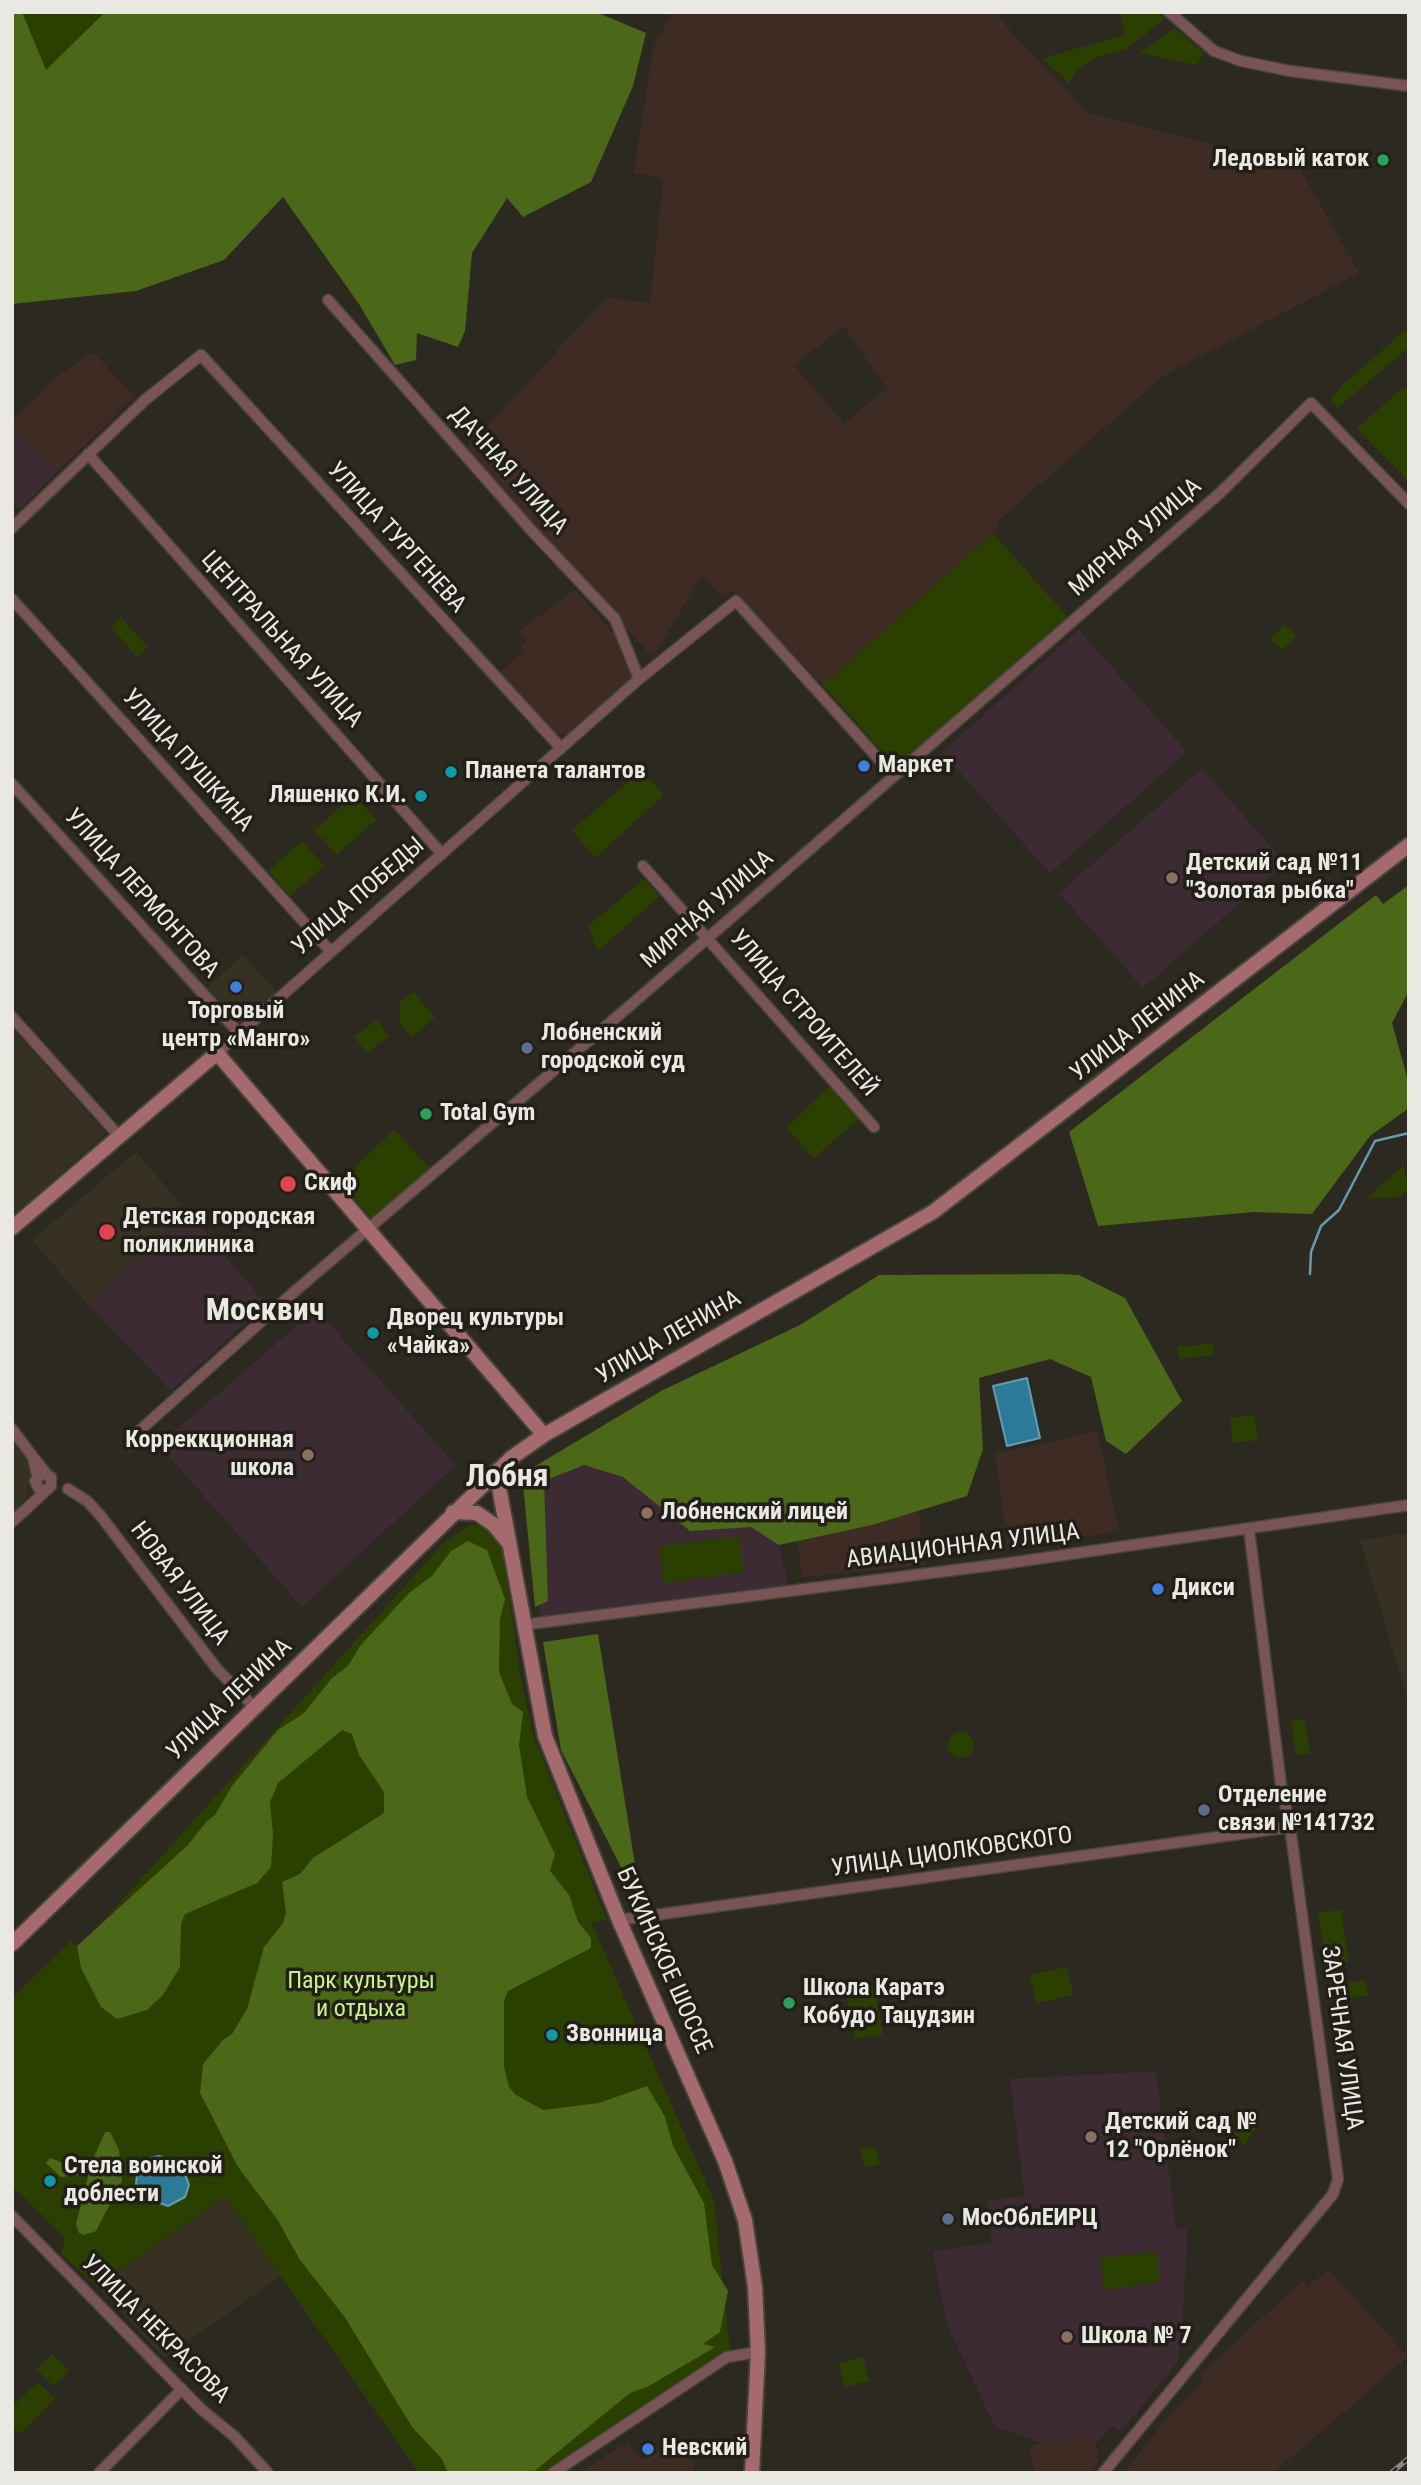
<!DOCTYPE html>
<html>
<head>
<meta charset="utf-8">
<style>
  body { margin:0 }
  #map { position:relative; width:1421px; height:2485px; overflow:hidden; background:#2c2921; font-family:"Roboto Condensed",sans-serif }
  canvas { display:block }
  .frame { position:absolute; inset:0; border:14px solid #eae8e3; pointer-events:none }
</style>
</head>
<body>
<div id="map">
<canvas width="1421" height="2485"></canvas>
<div class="frame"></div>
</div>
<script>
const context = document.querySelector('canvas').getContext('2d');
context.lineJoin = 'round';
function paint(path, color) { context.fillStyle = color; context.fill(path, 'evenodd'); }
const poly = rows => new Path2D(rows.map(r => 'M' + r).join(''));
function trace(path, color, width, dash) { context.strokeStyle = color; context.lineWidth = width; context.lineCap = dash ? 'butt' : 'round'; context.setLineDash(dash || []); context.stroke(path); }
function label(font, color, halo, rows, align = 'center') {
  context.font = font + ' "Roboto Condensed",sans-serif'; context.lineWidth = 7; context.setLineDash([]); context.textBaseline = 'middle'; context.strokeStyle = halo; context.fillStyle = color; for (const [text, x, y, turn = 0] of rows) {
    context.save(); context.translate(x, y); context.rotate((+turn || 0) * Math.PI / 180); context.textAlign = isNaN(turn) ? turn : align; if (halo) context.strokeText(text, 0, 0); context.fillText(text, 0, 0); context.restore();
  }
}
paint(poly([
  [243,955,277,992,237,1027,204,990],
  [12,1028,106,1133,12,1217],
  [136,1152,190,1215,89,1306,32,1240],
  [12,1437,25,1454,30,1474,26,1498,12,1516],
  [1409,1533,1409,1704,1360,1540],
  [225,2197,281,2276,164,2358,97,2286]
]), '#373123');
paint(poly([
  [673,12,993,12,1087,112,1299,167,1359,273,1163,376,996,523,999,528,823,685,732,591,722,597,702,574,653,658,466,449,607,297,650,303,663,178,634,173,653,48],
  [844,326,886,388,844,424,794,365],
  [93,352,135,397,58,471,12,427,12,421,59,375],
  [575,590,645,669,567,737,552,731,499,673,523,650,521,647,526,641,519,631],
  [1097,1431,1119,1531,1008,1548,995,1454],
  [918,1511,925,1565,802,1577,797,1537],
  [1328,2269,1408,2357,1273,2473,1124,2473,1167,2418,1203,2382,1199,2376,1302,2281,1308,2287],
  [1093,2433,1099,2461,1090,2473,1035,2473,1029,2446],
  [628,2442,640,2460,675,2444,691,2454,694,2473,579,2473]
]), '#3e2c24');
paint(poly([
  [12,427,58,471,20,509,12,502],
  [1079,630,1187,752,1050,873,942,752],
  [1202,768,1285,863,1143,988,1059,893],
  [190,1215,266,1304,171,1391,89,1306],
  [316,1309,456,1465,302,1607,159,1445],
  [672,1405,776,1530,788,1586,541,1618,528,1496,563,1459],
  [1156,2071,1176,2229,1186,2228,1187,2236,1182,2331,1177,2363,1120,2432,1112,2426,1095,2445,1092,2433,1043,2443,995,2427,946,2322,933,2251,992,2243,987,2201,1025,2196,1010,2079]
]), '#3c2b33');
paint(poly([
  [22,12,105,12,46,70],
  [1120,12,1160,12,1164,19,1127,49,1097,57,1079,68,1069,83,1042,58,1125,35],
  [1174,28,1205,53,1196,65,1140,53],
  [1409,327,1409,347,1338,408,1330,400,1340,387],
  [1404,387,1409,393,1409,482,1357,428],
  [993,533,1068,617,897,768,823,685],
  [121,617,148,647,137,657,110,627],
  [1285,624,1296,636,1282,650,1270,639],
  [642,770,664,795,595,858,572,830],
  [354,795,376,820,336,855,314,830],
  [302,841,324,866,290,896,268,871],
  [644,879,660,896,598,951,588,926],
  [414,992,435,1018,412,1037,399,1021,400,1002],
  [377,1020,389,1036,367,1053,354,1037],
  [831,1085,859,1119,814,1158,786,1128],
  [394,1130,431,1169,372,1219,339,1181],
  [1403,1165,1409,1189,1396,1198,1367,1198],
  [1212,1343,1214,1355,1179,1359,1178,1347],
  [1254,1415,1258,1440,1233,1443,1230,1418],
  [472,1524,493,1528,501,1541,520,1673,533,1734,607,1920,591,1922,714,2201,730,2352,545,2473,419,2473,225,2197,97,2286,61,2254,65,2238,12,2186,12,1998,71,1941,79,1948,443,1544],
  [739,1536,744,1572,663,1583,659,1546],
  [1305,1719,1310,1753,1296,1755,1291,1721],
  '948 1745a13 13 0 1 1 26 0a13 13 0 1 1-26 0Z',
  [1341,1910,1349,1962,1326,1966,1318,1913],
  [1067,1967,1073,1995,1036,2003,1030,1975],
  [1365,1980,1368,1995,1348,1998,1346,1983],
  [874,1985,883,2034,855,2039,846,1990],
  [1240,2105,1259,2123,1244,2146,1231,2129],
  [875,2146,880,2164,865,2168,860,2150],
  [1156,2251,1160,2282,1104,2290,1100,2258],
  [52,2354,69,2371,53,2386,37,2369],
  [863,2357,869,2381,844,2387,839,2363],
  [38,2382,55,2399,21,2434,12,2426,12,2407]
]), '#2b4000');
paint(poly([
  [12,12,22,12,46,70,105,12,596,12,646,33,633,86,591,182,523,217,507,198,472,253,465,331,458,347,417,333,416,360,395,365,359,304,283,197,224,260,136,291,12,304],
  [1409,885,1409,991,1392,1023,1409,1084,1409,1108,1370,1136,1312,1214,1254,1212,1098,1226,1069,1132,1376,895,1383,904],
  [1060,1274,1079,1275,1125,1298,1182,1401,1126,1454,1106,1441,1091,1377,1050,1359,979,1378,983,1449,967,1496,872,1525,779,1545,751,1527,690,1531,623,1477,584,1465,544,1481,548,1601,535,1607,522,1474,661,1391,800,1325,879,1275],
  [468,1541,487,1550,505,1599,500,1619,499,1672,512,1704,523,1712,519,1745,527,1797,555,1854,550,1871,569,1895,578,1922,591,1938,591,1948,508,1991,504,2001,504,2067,509,2087,516,2095,543,2110,599,2103,647,2086,665,2117,673,2146,704,2203,712,2265,728,2291,720,2332,703,2344,715,2347,649,2386,630,2393,532,2473,448,2473,442,2459,412,2427,344,2316,300,2260,277,2219,238,2167,200,2093,203,2064,223,2040,232,2034,247,2009,264,1947,283,1923,286,1912,282,1882,300,1874,313,1858,384,1813,384,1792,359,1755,352,1734,342,1730,278,1783,270,1802,273,1834,271,1867,257,1883,185,1914,181,1924,180,1967,163,1995,147,2010,117,2019,101,2007,81,1968,77,1946,188,1845,207,1821,215,1815,232,1786,278,1730,304,1713,332,1678,348,1666,360,1646,409,1593,432,1576,451,1551],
  [598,1634,642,1908,561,1750,543,1642],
  [105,2132,110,2132,119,2150,122,2181,96,2231,84,2235,79,2233,76,2224,92,2161],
  [50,2158,69,2165,84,2159,88,2167,81,2175,61,2177,46,2163]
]), '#4b6718');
const water = poly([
  [1027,1378,1040,1438,1007,1446,993,1386,1027,1378],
  [159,2156,182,2165,189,2185,185,2197,168,2206,152,2200,136,2184,138,2165,150,2158,159,2156]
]);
paint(water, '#2d7a98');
trace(water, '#669bae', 2);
trace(poly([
  [1310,1274,1311,1252,1321,1226,1339,1210,1375,1141,1409,1133]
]), '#669bae', 2.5);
const street = poly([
  [1169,12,1214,51,1241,61,1290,71,1409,86],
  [328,300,532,531,615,619,639,679],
  [88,454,442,854],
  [12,528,145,400,201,355,561,748],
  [12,599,331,952],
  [12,784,238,1032],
  [643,866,874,1127],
  [12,1017,120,1137],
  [217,1053,639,679,736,601,894,776],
  [12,1429,33,1457],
  [130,1445,138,1432,294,1292,633,1003,1220,493,1311,403,1409,504],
  [37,1476,33,1457,46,1473],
  [68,1489,87,1501,100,1515,217,1669,254,1707],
  [12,1522,51,1486,51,1477,42,1473,35,1481,39,1489,44,1490],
  [522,1625,1002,1564,1409,1505],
  [619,1920,1290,1827],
  [12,2216,201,2409,234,2436,268,2473],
  [99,2473,182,2389],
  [553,2473,727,2357,758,2352],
  [1103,2473,1333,2194,1338,2179,1290,1827,1281,1785,1249,1529]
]);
const secondary = poly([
  [12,1228,217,1053,544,1435],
  [496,1471,545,1736,619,1920,725,2161,745,2220,755,2287,758,2352,752,2473],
  [453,1512,477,1513,494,1525,507,1541],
  [12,1944,511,1458,544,1435,933,1212,1409,845]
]);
trace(street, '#47443c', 13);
trace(secondary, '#47443c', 18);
trace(street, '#785455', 10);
trace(secondary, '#a46a6d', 14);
const rail = poly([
  [1391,2473,1409,2458]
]);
trace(rail, '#898780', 5);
trace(rail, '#221f18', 2.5, [8]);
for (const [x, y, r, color] of [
  [1383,160,7,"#2e9e5b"],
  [864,766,7,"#3f7fe0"],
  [451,772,7,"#0f9aa8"],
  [421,796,7,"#0f9aa8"],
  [1172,878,7,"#8d6e63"],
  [236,987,7,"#3f7fe0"],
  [527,1048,7,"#5c6f8a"],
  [426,1114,7,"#2e9e5b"],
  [288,1184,9,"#e0444e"],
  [107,1232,9,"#e0444e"],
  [373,1333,7,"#0f9aa8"],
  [308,1455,7,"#8d6e63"],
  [647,1513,7,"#8d6e63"],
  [1158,1589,7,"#3f7fe0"],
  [1204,1810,7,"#5c6f8a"],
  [789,2003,7,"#2e9e5b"],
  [552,2035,7,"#0f9aa8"],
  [1091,2137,7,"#8d6e63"],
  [50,2181,7,"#0f9aa8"],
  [948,2219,7,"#5c6f8a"],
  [1067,2337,7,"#8d6e63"],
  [648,2449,7,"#3f7fe0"]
]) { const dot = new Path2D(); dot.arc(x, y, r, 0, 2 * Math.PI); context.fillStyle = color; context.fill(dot); trace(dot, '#221f18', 2.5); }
label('bold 24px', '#eae8e3', '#221f18', [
  ["Ледовый каток",1369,160,"right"],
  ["Маркет",878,766],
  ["Планета талантов",465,772],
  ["Ляшенко К.И.",407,796,"right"],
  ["Детский сад №11",1186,864],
  ["\"Золотая рыбка\"",1186,892],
  ["Торговый",236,1012,"center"],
  ["центр «Манго»",236,1040,"center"],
  ["Лобненский",541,1034],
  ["городской суд",541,1062],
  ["Total Gym",440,1114],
  ["Скиф",304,1184],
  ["Детская городская",123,1218],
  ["поликлиника",123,1246],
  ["Дворец культуры",387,1319],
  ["«Чайка»",387,1347],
  ["Корреккционная",294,1441,"right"],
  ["школа",294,1469,"right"],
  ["Лобненский лицей",661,1513],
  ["Дикси",1172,1589],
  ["Отделение",1218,1796],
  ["связи №141732",1218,1824],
  ["Школа Каратэ",803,1989],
  ["Кобудо Тацудзин",803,2017],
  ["Звонница",566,2035],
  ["Детский сад №",1105,2123],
  ["12 \"Орлёнок\"",1105,2151],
  ["Стела воинской",64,2167],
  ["доблести",64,2195],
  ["МосОблЕИРЦ",962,2219],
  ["Школа № 7",1081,2337],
  ["Невский",662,2449]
], 'left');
label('24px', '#eae8e3', '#221f18', [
  ["ДАЧНАЯ УЛИЦА",508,471,48],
  ["УЛИЦА ТУРГЕНЕВА",396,538,48],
  ["МИРНАЯ УЛИЦА",1136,538,-41],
  ["ЦЕНТРАЛЬНАЯ УЛИЦА",281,640,48],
  ["УЛИЦА ПУШКИНА",187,761,48],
  ["УЛИЦА ЛЕРМОНТОВА",141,894,48],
  ["УЛИЦА ПОБЕДЫ",359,897,-41],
  ["МИРНАЯ УЛИЦА",708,910,-41],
  ["УЛИЦА СТРОИТЕЛЕЙ",803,1014,49],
  ["УЛИЦА ЛЕНИНА",1138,1027,-38],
  ["УЛИЦА ЛЕНИНА",669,1338,-30],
  ["АВИАЦИОННАЯ УЛИЦА",963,1547,-7],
  ["НОВАЯ УЛИЦА",179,1584,53],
  ["УЛИЦА ЛЕНИНА",230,1700,-44],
  ["УЛИЦА ЦИОЛКОВСКОГО",952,1853,-8],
  ["БУКИНСКОЕ ШОССЕ",663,1961,66],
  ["ЗАРЕЧНАЯ УЛИЦА",1341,2038,82],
  ["УЛИЦА НЕКРАСОВА",155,2330,45]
]);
label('24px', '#c8f38b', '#221f18', [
  ["Парк культуры",361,1982],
  ["и отдыха",361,2010]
]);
label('bold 32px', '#eae8e3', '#221f18', [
  ["Москвич",265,1312],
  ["Лобня",507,1478]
]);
</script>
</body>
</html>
